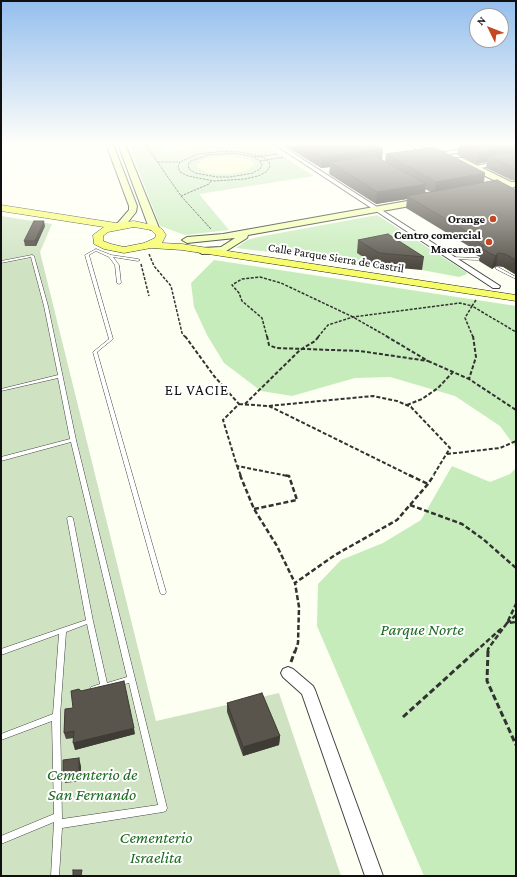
<!DOCTYPE html>
<html>
<head>
<meta charset="utf-8">
<style>
  body { margin:0 }
  #map { position:relative; width:517px; height:877px; overflow:hidden; background:#fefff3; font-family:"Crimson Pro",serif }
  canvas { display:block }
  .frame { position:absolute; inset:0; border:2px solid #101010; pointer-events:none }
  .north { position:absolute; left:469px; top:8px; width:40px; height:40px; box-sizing:border-box; background:#fff; border:1px solid #9f9f9f; border-radius:50%; rotate:313deg; font-size:11px; font-weight:700; line-height:16px; text-align:center; color:#101010 }
  .north::after { content:''; display:block; margin:auto; width:14px; height:18px; background:#c64822; clip-path:polygon(50% 0,100% 100%,50% 72%,0 100%) }
</style>
</head>
<body>
<div id="map">
<canvas width="517" height="877"></canvas>
<div class="frame"></div>
<div class="north">N</div>
</div>
<script>
const context = document.querySelector('canvas').getContext('2d');
context.lineJoin = 'round';
function paint(path, color) { context.fillStyle = color; context.fill(path, 'evenodd'); }
const poly = rows => new Path2D(rows.map(r => 'M' + r).join(''));
function trace(path, color, width, dash) { context.strokeStyle = color; context.lineWidth = width; context.lineCap = dash ? 'butt' : 'round'; context.setLineDash(dash || []); context.stroke(path); }
function label(font, color, halo, rows, align = 'center') {
  context.font = font + ' "Crimson Pro",serif'; context.lineWidth = 4; context.setLineDash([]); context.textBaseline = 'middle'; context.strokeStyle = halo; context.fillStyle = color; for (const [text, x, y, turn = 0] of rows) {
    context.save(); context.translate(x, y); context.rotate((+turn || 0) * Math.PI / 180); context.textAlign = isNaN(turn) ? turn : align; if (halo) context.strokeText(text, 0, 0); context.fillText(text, 0, 0); context.restore();
  }
}
paint(poly([
  [128,144,158,144,165,152,224,144,264,144,314,176,199,194,229,230,185,235,160,226],
  [377,215,466,272,467,274,459,277,422,270,236,248,247,240,258,237],
  [214,260,516,306,516,448,500,426,455,396,390,377,355,378,292,396,261,391,224,363,207,335,194,307,191,283],
  [452,466,490,482,510,474,516,468,516,876,424,876,317,626,318,584,341,560,383,543,421,520]
]), '#c7ecbb');
paint(poly([
  [228,156,244,158,253,162,254,165,246,171,227,174,208,173,197,167,197,164,204,159]
]), '#f9fcbe');
paint(poly([
  [1,216,52,224,40,252,156,721,279,693,341,876,1,876]
]), '#cfe3c2');
const lane = poly([
  [96,249,111,255,138,259,140,260,138,261,113,257,119,265,121,283,119,284,117,283,115,265,109,257,96,251,89,255,113,339,97,352,166,592,165,594,161,594,160,592,93,352,109,339,85,255,96,249],
  [32,255,34,256,48,306,76,440,167,808,166,811,163,812,62,828,59,876,51,876,54,822,1,844,1,836,54,814,52,721,1,740,1,734,53,714,59,634,1,655,1,649,86,620,67,518,68,517,72,517,73,518,93,621,107,683,127,677,71,442,1,461,1,457,70,439,58,378,1,391,1,389,58,375,44,306,31,257,1,263,1,261,32,255],
  [87,624,100,684,91,687,90,689,91,691,94,692,129,683,158,805,62,819,60,716,66,632,87,624],
  [452,257,478,258,480,259,478,260,453,259,452,259,452,257],
  [496,267,498,267,516,277,516,279,496,269,496,267]
]);
const street = poly([
  [274,144,279,144,500,286,499,288,493,288,274,144],
  [471,147,473,148,473,150,433,157,430,155,471,147],
  [516,158,516,162,474,169,471,167,516,158],
  [288,667,293,669,313,686,315,690,383,876,365,876,302,694,283,677,281,673,283,669,288,667]
]);
const secondary = poly([
  [106,144,113,144,137,206,136,212,124,227,121,228,116,225,129,210,129,206,106,144],
  [118,144,125,144,159,228,157,230,151,230,149,228,118,144],
  [408,144,416,144,441,157,434,159,408,144],
  [456,158,462,158,511,182,516,182,516,186,512,188,486,191,486,187,502,184,456,162,456,158],
  [424,198,427,199,427,203,248,235,247,238,223,253,202,254,197,251,202,248,221,247,235,238,187,243,182,240,187,237,223,234,424,198]
]);
const primary = poly([
  [1,205,116,223,134,221,157,226,162,229,166,235,162,243,182,244,516,295,516,301,182,250,151,248,124,253,104,249,94,244,93,235,104,227,1,211,1,205],
  [134,227,151,230,156,235,155,238,144,243,124,247,111,244,103,241,103,236,108,232,134,227]
]);
trace(lane, '#434343', 1);
trace(street, '#434343', 2);
trace(secondary, '#323232', 2);
trace(primary, '#212121', 1);
trace(poly([
  [145,144,181,196,209,184,211,181],
  [226,151,241,152,263,157,269,162,270,167,266,172,258,176,245,179,214,181,188,176,180,172,178,167,180,162,198,154,226,151],
  [233,153,254,157,260,161,262,165,260,169,253,173,230,177,217,177,195,173,189,169,188,165,191,161,208,155,233,153],
  [254,157,278,154],
  [260,161,284,157],
  [158,162,180,162],
  [181,196,211,229]
]), '#323232', 1, [2.5, 1]);
trace(poly([
  [149,254,154,266,171,286,182,333,185,337],
  [141,264,149,296],
  [476,300,472,306,516,332],
  [267,337,262,318,242,301,239,293,232,285,242,279,260,277,281,283,353,317,388,337],
  [318,337,328,325,353,317,460,303,472,306,465,318,473,337]
]), '#323232', 1.5, [3, 1.5]);
trace(poly([
  [185,336,214,376,239,404,223,420,237,466,288,476],
  [267,336,269,345,276,348,360,351,428,361],
  [386,336,428,361],
  [473,336,476,357,469,379,516,410],
  [428,361,469,379],
  [239,404,268,406,373,396,397,401,411,407,450,448,433,476],
  [245,404,300,350,315,341,319,336],
  [407,405,422,399,438,388,453,372],
  [269,406,411,476],
  [447,454,500,448,516,441],
  [237,466,241,476]
]), '#323232', 2, [4, 2]);
trace(poly([
  [240,475,254,509,277,546,295,583],
  [409,475,428,484],
  [410,505,462,524,483,539,516,568],
  [254,509,297,500,289,476,283,475],
  [516,615,507,623,516,622],
  [295,652,298,643,299,607,295,583,335,555,397,520,428,484,434,475],
  [475,652,503,627],
  [488,652,488,649,507,623,516,604]
]), '#323232', 2.5, [5, 2.5]);
trace(poly([
  [488,651,487,681,516,745],
  [291,662,295,651],
  [403,717,476,651]
]), '#323232', 3, [6, 3]);
paint(lane, '#fff');
paint(street, '#fff');
paint(secondary, '#f2ffae');
paint(primary, '#f7fc66');
paint(poly([
  [282,144,375,144,383,148,382,159,381,160,385,162,386,154,485,173,484,183,516,190,516,275,503,267,496,266,492,269,479,261,480,257,474,254,475,250,406,208,407,199,376,204,329,174,330,167,321,168],
  [425,189,431,192,425,193],
  [459,144,516,144,516,181,511,180,486,168,487,162,477,164,457,155],
  [45,226,36,246,25,246,24,241],
  [358,240,424,257,422,270,377,266,357,253],
  [227,703,280,736,279,745,243,756,227,712],
  [65,709,135,734,75,750,74,738,66,739,64,733],
  [81,766,81,781,65,783,63,775]
]), '#4d4941');
paint(poly([
  [516,146,516,157,488,156,487,162,477,164,479,152],
  [383,148,382,159,336,166,330,162,330,167,321,168,322,157],
  [485,173,483,186,435,194,436,182],
  [426,184,425,196,407,196,407,199,376,204,377,192],
  [44,221,45,226,36,246,35,241],
  [498,253,496,266,492,269,495,256],
  [134,728,135,734,75,750,73,743],
  [280,736,279,745,243,756,243,747],
  [79,758,81,766,81,781,79,773]
]), '#3e3c35');
const building = poly([
  [299,144,375,144,383,148,322,157,299,144],
  [461,144,516,144,516,146,479,152,461,144],
  [434,147,485,173,436,182,386,154,434,147],
  [516,152,516,168,513,168,488,156,516,152],
  [375,156,426,184,377,192,330,162,375,156],
  [497,180,516,190,516,260,505,254,498,253,495,256,481,248,484,246,476,241,481,240,407,196,497,180],
  [34,221,44,221,35,241,24,241,34,221],
  [388,234,424,257,379,253,358,240,388,234],
  [124,681,134,728,73,743,74,731,64,733,65,709,73,708,71,691,79,689,81,691,124,681],
  [262,693,280,736,243,747,227,703,262,693],
  [79,758,79,773,63,775,63,760,79,758],
  [73,870,82,870,81,876,73,876,73,870]
]);
paint(building, '#59554c');
trace(building, '#3e3c35', 1);
const sky = context.createLinearGradient(0, 0, 0, 267);
sky.addColorStop(0, '#94beee');
sky.addColorStop(0.54, '#fffffa');
sky.addColorStop(1, '#fffffa00');
context.fillStyle = sky;
context.fillRect(0, 0, 517, 267);
for (const [x, y, r, color] of [
  [493,219,4,"#c64822"],
  [489,242,4,"#c64822"]
]) { const dot = new Path2D(); dot.arc(x, y, r, 0, 2 * Math.PI); context.fillStyle = color; context.fill(dot); trace(dot, '#fff', 1.5); }
label('bold 12px', '#101010', '#fff', [
  ["Orange",485,219],
  ["Centro comercial",481,235],
  ["Macarena",481,249]
], 'right');
label('12px', '#101010', '#fff', [
  ["Calle Parque Sierra de Castril",336,258,9]
]);
context.letterSpacing = '1px';
label('15px', '#101010', '#fff', [
  ["EL VACIE",197,390]
]);
context.letterSpacing = '0px';
label('italic 17px', '#1d6b22', '#fff', [
  ["Parque Norte",422,630],
  ["Cementerio de",92,775],
  ["San Fernando",92,795],
  ["Cementerio",156,838],
  ["Israelita",156,858]
]);
</script>
</body>
</html>
